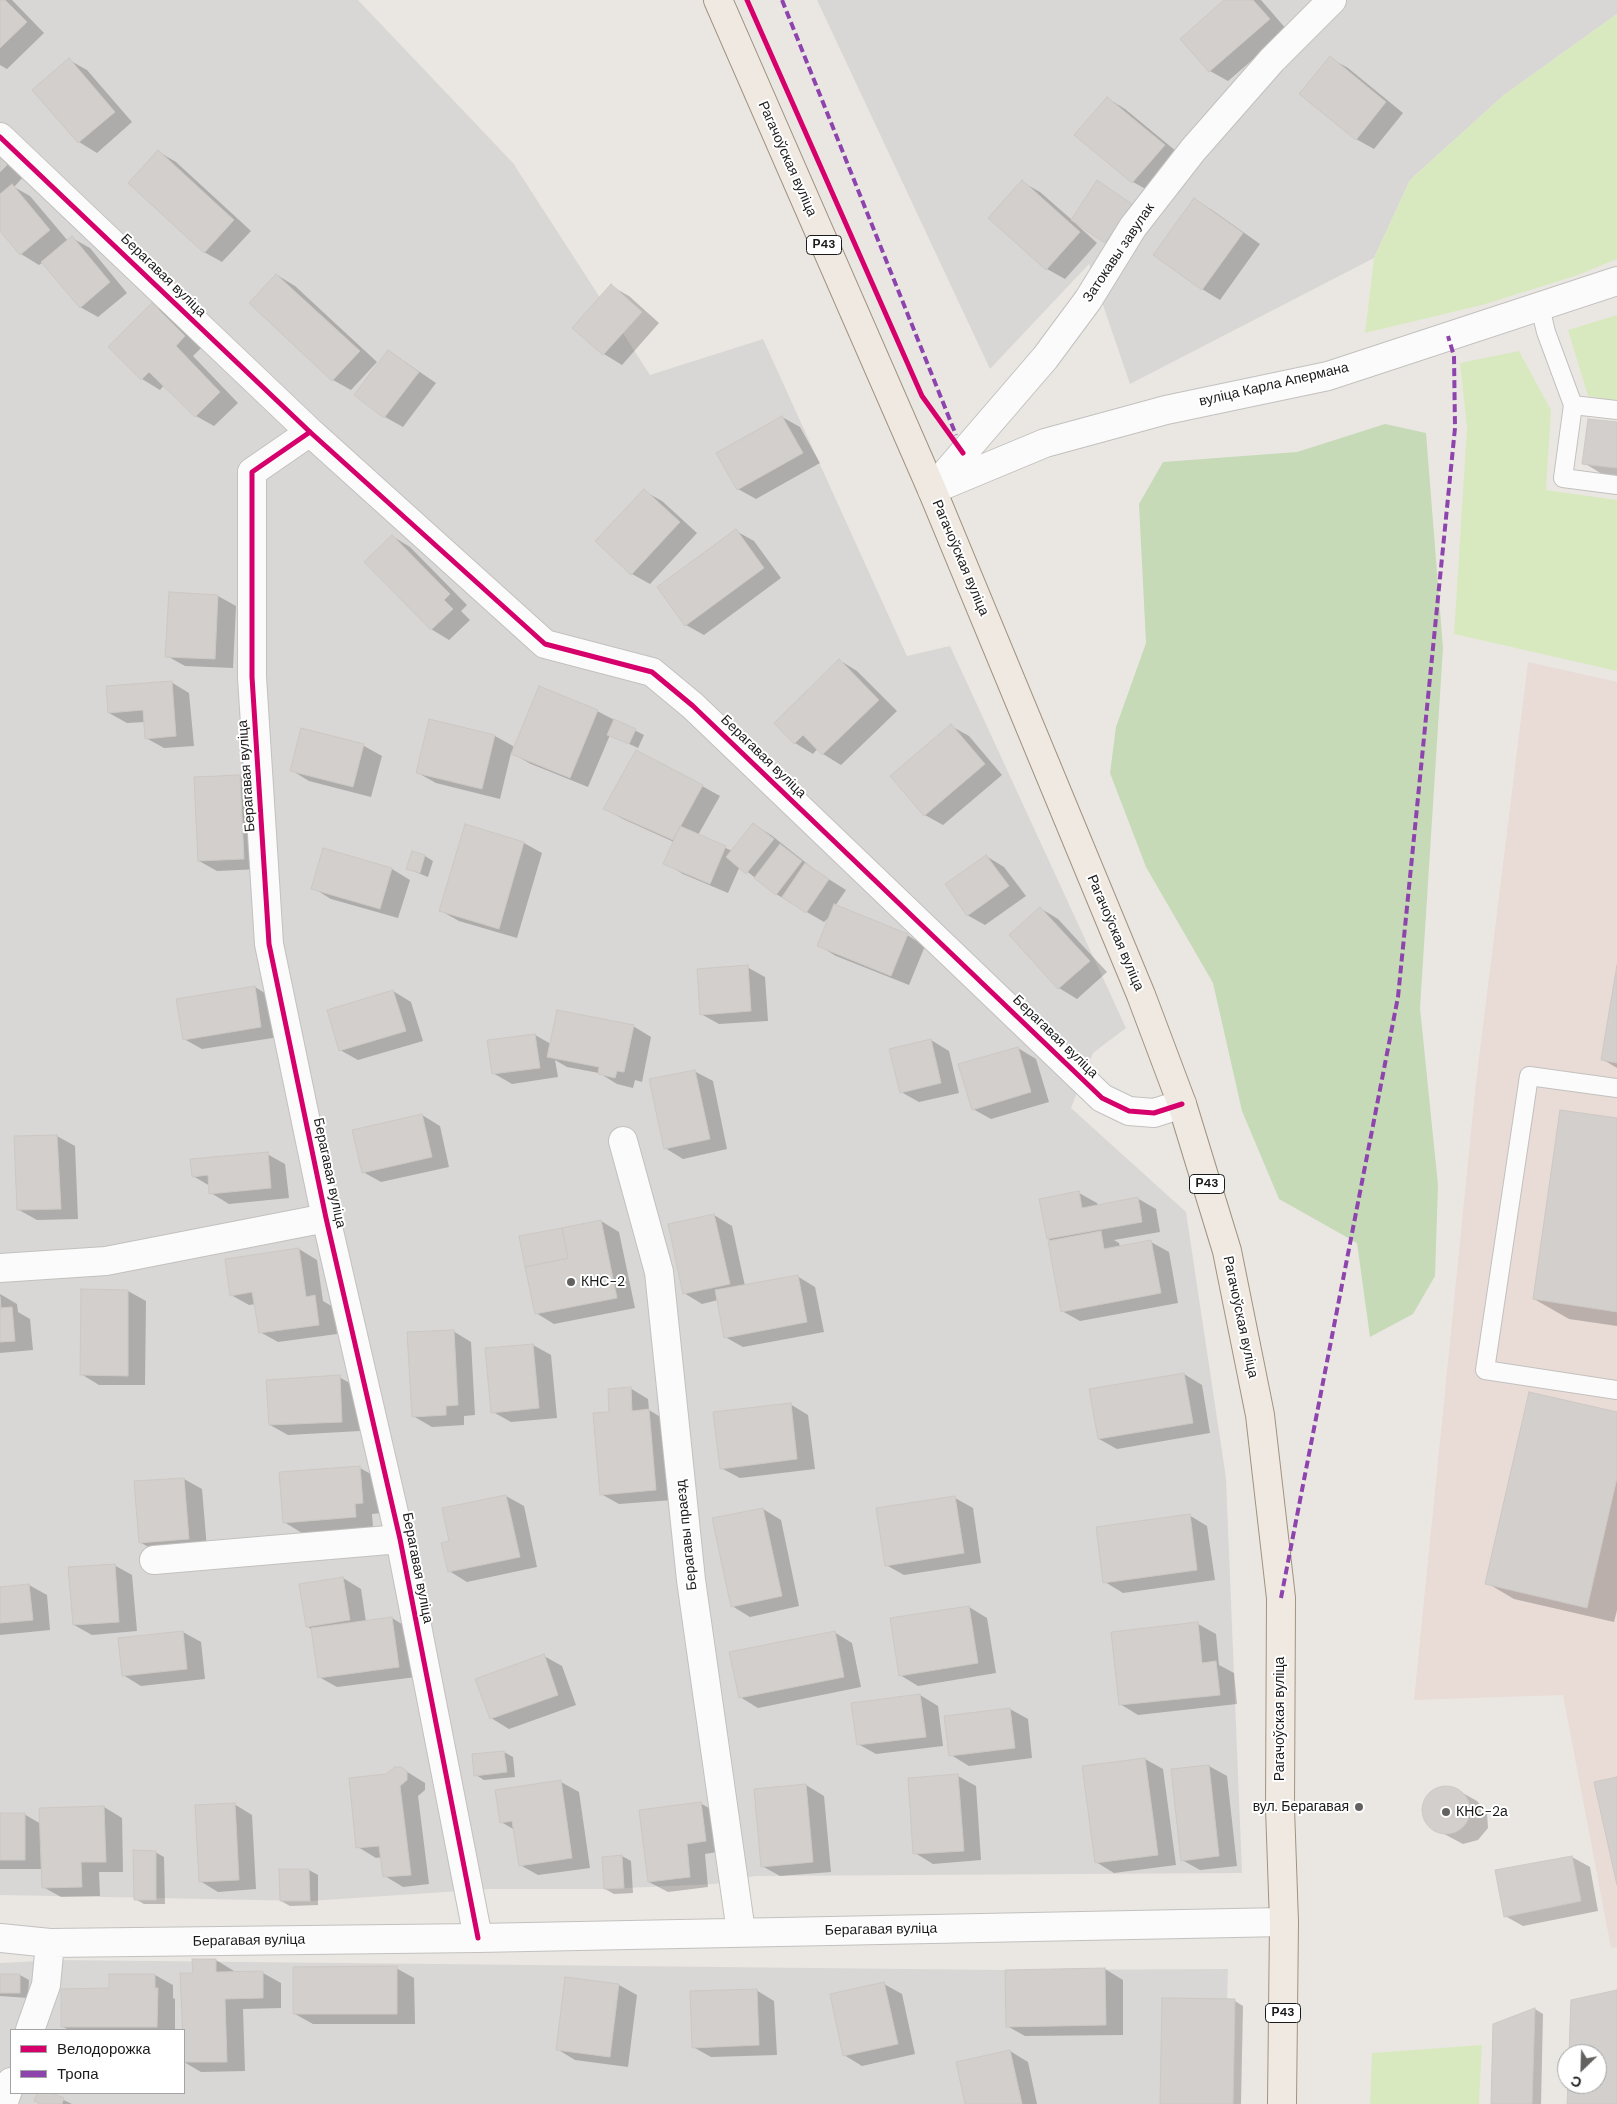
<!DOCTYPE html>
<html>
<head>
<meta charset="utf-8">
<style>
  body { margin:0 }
  #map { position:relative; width:1617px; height:2104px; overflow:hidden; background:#eae7e3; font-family:"DM Sans",sans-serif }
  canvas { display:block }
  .legend { position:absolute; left:10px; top:2029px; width:175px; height:65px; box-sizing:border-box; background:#fff; border:1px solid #a4a4a4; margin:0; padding:6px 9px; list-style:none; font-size:15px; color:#1b1b1b }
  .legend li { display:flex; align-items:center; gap:10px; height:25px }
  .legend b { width:25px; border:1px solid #a4a4a4 }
  .north { position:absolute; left:1557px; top:2044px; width:50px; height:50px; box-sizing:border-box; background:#fff; border:1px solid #a4a4a4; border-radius:50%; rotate:204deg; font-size:14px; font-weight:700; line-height:20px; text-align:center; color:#1b1b1b }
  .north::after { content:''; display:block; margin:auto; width:18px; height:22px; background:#636261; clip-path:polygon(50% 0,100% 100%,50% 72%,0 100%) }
</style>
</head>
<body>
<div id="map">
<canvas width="1617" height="2104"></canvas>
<ul class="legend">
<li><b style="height:6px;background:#d6006c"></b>Велодорожка</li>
<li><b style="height:6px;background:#8e44ad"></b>Тропа</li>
</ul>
<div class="north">С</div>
</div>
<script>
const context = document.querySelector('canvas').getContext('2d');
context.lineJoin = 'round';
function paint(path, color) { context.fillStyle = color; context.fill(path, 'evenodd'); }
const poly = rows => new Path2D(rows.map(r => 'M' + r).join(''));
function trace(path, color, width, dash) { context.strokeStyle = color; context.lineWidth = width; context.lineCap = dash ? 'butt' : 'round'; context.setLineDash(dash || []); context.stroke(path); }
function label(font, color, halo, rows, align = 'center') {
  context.font = font + ' "DM Sans",sans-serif'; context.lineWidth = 4; context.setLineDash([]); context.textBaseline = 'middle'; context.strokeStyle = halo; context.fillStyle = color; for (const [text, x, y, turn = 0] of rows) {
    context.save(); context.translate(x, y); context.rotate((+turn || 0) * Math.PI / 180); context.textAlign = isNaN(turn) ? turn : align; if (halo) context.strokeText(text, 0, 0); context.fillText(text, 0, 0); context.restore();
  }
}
paint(poly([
  [0,0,358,0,513,163,650,375,763,339,907,656,950,646,1126,1028,1093,1053,1071,1108,1186,1212,1226,1478,1242,1873,755,1876,714,1884,604,1889,490,1889,310,1901,0,1895],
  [817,0,1617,0,1617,14,1504,95,1410,180,1374,258,1130,384,1089,264,990,369],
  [59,1960,1005,1970,1228,1969,1224,2104,0,2104,0,1963],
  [11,2030,184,2030,184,2093,11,2093]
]), '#d9d7d5');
paint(poly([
  [1528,662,1617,682,1617,1947,1611,1948,1563,1695,1414,1700,1476,1082]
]), '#e9dbd6');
paint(poly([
  [1617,14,1617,259,1578,275,1482,305,1365,333,1374,258,1410,180,1504,95],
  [1617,315,1617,401,1588,396,1568,330],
  [1519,351,1551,410,1546,490,1617,500,1617,671,1454,634,1467,428,1460,363],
  [1482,2045,1479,2104,1370,2104,1372,2053]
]), '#d9e9bf');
paint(poly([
  [1385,424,1426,433,1443,648,1420,1008,1438,1185,1435,1276,1413,1314,1370,1337,1357,1243,1279,1199,1242,1111,1213,983,1146,867,1110,773,1116,727,1146,643,1139,504,1163,462,1297,452]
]), '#c6dab7');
paint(poly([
  [0,0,12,0,44,33,7,69,0,65],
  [1226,0,1261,0,1287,30,1228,81,1210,71],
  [1330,58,1348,68,1403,113,1374,149,1356,139],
  [69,60,87,70,132,122,97,153,79,142,34,90],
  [1107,98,1125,109,1182,156,1151,192,1133,182],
  [159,152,176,162,251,231,222,262,204,252],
  [0,155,24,176,14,187,30,196,68,241,72,238,90,248,127,293,98,317,80,307,43,262,39,265,21,254,0,229],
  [1022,182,1040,192,1072,220,1097,182,1149,215,1124,252,1077,222,1076,224,1097,243,1065,279,1047,269,990,218],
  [1194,199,1212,210,1260,244,1220,300,1202,289],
  [277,275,295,286,377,362,351,390,333,380],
  [611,286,629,296,659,323,622,365,604,354,574,328],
  [152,305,170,315,202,347,193,356,238,403,214,426,196,416,164,385,160,390,142,379,110,347],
  [389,351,436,383,403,427,385,417],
  [782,417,800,427,820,463,756,499,738,489],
  [1617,423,1617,475,1602,474,1584,463],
  [644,491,662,501,697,533,650,584,632,574],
  [736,531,754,541,781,578,704,635,686,625],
  [392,536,410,547,467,605,461,611,470,620,449,640,431,629],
  [218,596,236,606,233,668,185,666,167,656],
  [839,660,857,671,897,711,841,765,823,754,818,748,813,754,795,743,775,723],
  [171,682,189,693,194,746,164,748,146,738,145,722,127,723,109,713],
  [597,711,644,735,638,748,610,735,588,787,531,764,511,753,500,799,436,783,418,773,430,720,495,736,513,746,513,752],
  [951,726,969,736,1002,775,943,825,925,815],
  [302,729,364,746,382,756,371,797,309,781,291,770],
  [240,776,258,787,261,869,217,871,199,861],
  [702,786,720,796,698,835,732,851,753,824,771,835,819,873,846,890,835,906,907,935,925,946,909,985,836,956,818,945,830,916,824,922,776,894,740,866,728,893,683,874,665,863,674,842,623,819,605,809],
  [524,843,542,853,517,938,459,921,441,911],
  [425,856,433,861,428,877,408,869],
  [986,856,1004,867,1026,896,985,925,967,915],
  [392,869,410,880,398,918,331,899,313,888],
  [1040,908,1058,919,1107,972,1077,999,1059,988,1011,935],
  [747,967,765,977,768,1021,719,1024,701,1014],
  [1617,972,1617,1068,1602,1059],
  [255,987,273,998,279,1037,202,1049,184,1039],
  [393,991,411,1002,423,1041,358,1060,340,1050],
  [633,1026,651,1037,642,1082,635,1080,633,1088,617,1084,599,1073,567,1067,555,1060,558,1077,512,1084,493,1073,535,1035,551,1044],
  [931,1040,949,1051,959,1093,919,1102,901,1092],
  [1018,1048,1036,1059,1049,1102,991,1119,973,1109],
  [694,1071,713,1081,727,1149,683,1159,665,1148],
  [422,1115,440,1126,449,1167,381,1182,363,1172],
  [1617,1119,1617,1326,1569,1319,1534,1299],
  [57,1136,75,1146,78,1219,37,1220,19,1210,15,1137],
  [267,1154,285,1164,289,1198,229,1204,211,1193,210,1186,193,1176],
  [1079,1193,1097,1203,1098,1206,1137,1198,1156,1209,1160,1232,1114,1240,1119,1243,1120,1247,1151,1242,1169,1252,1178,1303,1080,1321,1062,1311,1053,1241,1048,1239],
  [714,1215,732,1226,745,1286,797,1276,815,1287,824,1332,743,1347,725,1337,718,1300,702,1304,684,1293],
  [601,1221,619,1232,635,1308,554,1324,536,1313,563,1229],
  [299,1249,317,1260,323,1301,333,1307,337,1334,278,1342,260,1332,256,1304,249,1305,231,1295],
  [128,1291,146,1301,145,1385,99,1385,81,1374],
  [0,1294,17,1304,18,1312,30,1319,33,1350,0,1353],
  [453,1331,471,1342,475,1415,464,1416,464,1425,432,1427,413,1416],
  [533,1345,551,1355,557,1418,511,1422,493,1412],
  [1184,1374,1202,1385,1210,1433,1117,1449,1099,1439],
  [339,1377,357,1387,360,1431,288,1435,270,1425],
  [630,1388,648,1399,649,1410,667,1421,673,1500,619,1504,601,1494,611,1413],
  [790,1404,808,1415,815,1469,740,1478,721,1468],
  [1617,1414,1617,1610,1614,1622,1514,1599,1487,1583],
  [360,1468,378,1478,381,1513,372,1514,373,1527,302,1533,284,1522,281,1473],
  [184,1479,202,1489,207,1549,158,1553,140,1542],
  [506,1496,524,1506,537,1567,467,1582,449,1571,450,1542],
  [955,1498,973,1508,981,1563,904,1575,886,1565],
  [763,1509,781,1520,799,1606,750,1617,732,1606],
  [1189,1515,1207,1526,1215,1580,1123,1593,1105,1582],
  [114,1565,132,1575,137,1631,92,1635,74,1625],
  [343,1578,361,1589,366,1622,392,1618,410,1629,416,1677,337,1687,319,1677,312,1630,307,1626],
  [29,1585,47,1595,50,1630,0,1635,0,1588],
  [969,1607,987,1618,996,1673,918,1686,900,1675],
  [1198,1624,1216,1634,1219,1665,1234,1673,1237,1704,1138,1715,1120,1704],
  [183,1632,201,1642,205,1679,141,1686,123,1675],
  [834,1632,852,1643,861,1687,758,1708,740,1697],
  [544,1656,562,1666,576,1705,509,1729,491,1718],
  [920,1695,938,1706,943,1746,876,1754,858,1744],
  [1010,1709,1028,1719,1032,1758,969,1766,951,1755],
  [504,1752,513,1757,515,1777,484,1780,476,1775],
  [1145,1759,1163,1769,1176,1865,1114,1873,1096,1862],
  [1209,1766,1227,1776,1237,1866,1200,1870,1182,1860],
  [401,1768,425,1783,425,1790,418,1796,429,1884,403,1887,385,1876,382,1857,376,1858,358,1847,387,1775],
  [958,1776,976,1786,981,1860,933,1864,915,1853,909,1779],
  [561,1782,579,1792,590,1868,538,1875,520,1865,515,1830,501,1822],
  [806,1785,824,1796,831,1872,780,1876,762,1866,755,1790],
  [1452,1787,1477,1801,1487,1813,1488,1828,1478,1840,1463,1844,1431,1827,1426,1820,1423,1814,1426,1799,1437,1789],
  [700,1803,718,1813,723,1851,705,1854,708,1887,668,1892,649,1882],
  [234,1804,252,1815,256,1889,218,1892,200,1881],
  [104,1807,122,1818,123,1872,99,1872,100,1896,61,1897,43,1887,43,1869,0,1869,0,1814,24,1814,41,1824],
  [155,1852,164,1857,165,1904,144,1904,135,1899],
  [622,1856,631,1861,633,1893,614,1894,605,1889],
  [1572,1857,1590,1867,1598,1911,1523,1926,1505,1916],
  [309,1870,318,1875,318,1905,290,1906,281,1901],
  [216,1960,234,1971,234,1973,263,1973,281,1983,281,2008,243,2009,245,2071,201,2072,184,2062,181,1974,194,1974],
  [396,1968,414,1978,415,2024,313,2024,295,2014],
  [1105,1969,1123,1980,1123,2035,1025,2036,1007,2026],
  [0,1975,20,1975,29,1980,28,1998,0,1996],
  [155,1975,173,1985,173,1998,175,1999,175,2030,69,2030,63,2027,110,1990],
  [884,1984,902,1994,915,2054,862,2066,844,2055],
  [619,1985,637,1995,628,2067,575,2060,557,2049],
  [756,1990,774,2001,777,2055,711,2057,693,2047],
  [1235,2001,1243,2006,1241,2104,1161,2104],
  [1535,2009,1543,2014,1541,2104,1492,2104],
  [1010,2051,1028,2062,1037,2104,966,2104],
  [35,2093,49,2093,72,2104,42,2104,38,2094]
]), '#0003');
const building = poly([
  [0,0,5,0,27,22,0,48,0,0],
  [1224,0,1253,0,1270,19,1209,72,1180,39,1224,0],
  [1330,56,1386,102,1356,140,1299,94,1330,56],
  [69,58,115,112,78,143,32,90,69,58],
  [1107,97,1165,145,1132,183,1074,135,1107,97],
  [158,150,234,220,204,253,128,183,158,150],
  [0,158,7,165,0,172,0,158],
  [1022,180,1080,232,1046,270,988,218,1022,180],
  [1097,180,1132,204,1105,243,1071,220,1097,180],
  [12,184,50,230,20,255,0,231,0,194,12,184],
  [1194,198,1243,233,1202,290,1153,255,1194,198],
  [72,236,110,282,80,308,41,262,72,236],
  [276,274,360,351,332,381,249,303,276,274],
  [611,284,642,312,603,355,572,328,611,284],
  [152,303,185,336,176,346,220,392,195,417,149,372,141,380,108,347,152,303],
  [388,350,419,372,384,418,354,395,388,350],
  [782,416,803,453,737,490,716,453,782,416],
  [1588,419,1617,422,1617,468,1582,464,1588,419],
  [644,489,680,522,631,575,595,541,644,489],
  [736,529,764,568,685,626,657,587,736,529],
  [392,535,450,594,444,600,453,609,431,630,364,562,392,535],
  [169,592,218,595,215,659,165,657,169,592],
  [839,659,879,700,822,755,803,735,794,744,774,723,839,659],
  [172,681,176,736,145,739,143,710,108,713,106,686,172,681],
  [539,686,598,710,570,778,511,754,539,686],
  [429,719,495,735,482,789,416,773,429,719],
  [614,719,636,729,629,744,607,735,614,719],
  [951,724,985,764,924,816,890,776,951,724],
  [301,728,364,744,353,787,290,771,301,728],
  [636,750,703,785,673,840,603,809,636,750],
  [240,775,244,859,198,861,194,777,240,775],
  [753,823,774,839,746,874,726,857,753,823],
  [465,824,524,842,499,929,439,911,465,824],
  [680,826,726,846,710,884,663,864,680,826],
  [780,844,802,861,776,895,754,878,780,844],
  [323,848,392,868,380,909,311,889,323,848],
  [412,851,425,855,420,873,406,869,412,851],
  [986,855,1009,886,967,916,945,884,986,855],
  [805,863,829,879,806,913,782,897,805,863],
  [834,904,908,934,891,976,817,946,834,904],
  [1040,907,1090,961,1058,989,1009,935,1040,907],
  [748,965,751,1011,700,1015,697,969,748,965],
  [1617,965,1617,1063,1601,1060,1617,965],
  [255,986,261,1027,183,1040,176,999,255,986],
  [393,990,406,1031,339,1051,327,1010,393,990],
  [557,1010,634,1025,624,1072,617,1071,615,1078,598,1074,599,1067,547,1057,557,1010],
  [535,1034,540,1068,492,1074,487,1040,535,1034],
  [931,1039,941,1083,900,1093,889,1049,931,1039],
  [1018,1047,1031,1092,972,1110,958,1064,1018,1047],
  [695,1070,710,1139,664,1149,649,1079,695,1070],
  [1560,1110,1617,1118,1617,1312,1533,1299,1560,1110],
  [422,1114,432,1157,362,1173,352,1130,422,1114],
  [57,1135,61,1209,17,1210,14,1136,57,1135],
  [268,1152,271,1188,209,1194,208,1175,192,1177,190,1159,268,1152],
  [1079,1191,1082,1208,1138,1197,1142,1222,1047,1239,1039,1199,1079,1191],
  [714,1214,730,1284,683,1294,668,1224,714,1214],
  [601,1220,617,1298,535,1314,525,1267,568,1258,562,1228,601,1220],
  [562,1228,568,1258,525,1267,519,1236,562,1228],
  [1101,1231,1104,1249,1151,1240,1161,1293,1061,1312,1048,1241,1101,1231],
  [299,1248,306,1297,315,1295,319,1325,259,1333,252,1292,230,1296,225,1259,299,1248],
  [798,1275,807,1322,724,1338,715,1290,798,1275],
  [81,1289,128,1290,128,1376,80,1375,81,1289],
  [0,1297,1,1308,12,1307,15,1341,0,1342,0,1297],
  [454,1330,458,1405,446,1406,446,1415,412,1417,407,1332,454,1330],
  [533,1344,539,1408,491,1413,485,1348,533,1344],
  [1184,1373,1193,1423,1098,1439,1089,1389,1184,1373],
  [340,1375,342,1422,269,1425,266,1380,340,1375],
  [631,1387,632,1411,649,1409,656,1490,600,1495,593,1413,609,1412,608,1389,631,1387],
  [1529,1392,1617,1412,1617,1478,1587,1608,1485,1584,1529,1392],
  [791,1403,797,1459,720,1469,713,1412,791,1403],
  [360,1466,363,1503,355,1504,356,1517,283,1523,279,1472,360,1466],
  [184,1478,189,1539,139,1543,134,1481,184,1478],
  [506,1495,520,1557,448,1572,441,1543,449,1541,442,1508,506,1495],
  [955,1496,964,1553,885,1566,876,1508,955,1496],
  [763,1508,782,1596,731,1607,712,1518,763,1508],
  [1190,1514,1197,1570,1103,1583,1096,1527,1190,1514],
  [115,1564,119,1622,73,1625,68,1567,115,1564],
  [343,1577,350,1620,306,1627,299,1584,343,1577],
  [29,1584,33,1620,0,1623,0,1587,29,1584],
  [969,1606,978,1663,899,1676,890,1618,969,1606],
  [392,1617,399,1667,318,1678,311,1628,392,1617],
  [1198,1622,1202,1663,1216,1661,1220,1695,1119,1705,1111,1632,1198,1622],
  [183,1631,187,1669,122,1676,118,1638,183,1631],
  [835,1631,844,1677,739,1698,729,1652,835,1631],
  [544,1654,558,1695,490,1719,475,1679,544,1654],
  [920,1694,926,1737,857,1745,851,1703,920,1694],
  [1010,1708,1015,1748,949,1756,944,1716,1010,1708],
  [504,1751,507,1772,474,1776,472,1754,504,1751],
  [1145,1758,1158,1855,1095,1863,1082,1766,1145,1758],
  [1209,1765,1219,1856,1181,1861,1171,1769,1209,1765],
  [395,1767,401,1767,407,1771,407,1780,400,1786,411,1875,383,1877,379,1846,356,1848,349,1778,386,1774,395,1767],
  [958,1774,964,1851,913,1854,908,1778,958,1774],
  [1617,1777,1617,1885,1594,1782,1617,1777],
  [561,1780,572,1858,519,1866,512,1821,500,1823,495,1790,561,1780],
  [806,1784,813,1862,761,1867,754,1789,806,1784],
  '1422 1810a24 24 0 1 1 48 0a24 24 0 1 1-48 0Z',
  [701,1802,706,1841,687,1844,690,1877,648,1882,639,1810,701,1802],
  [235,1803,239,1880,199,1882,195,1805,235,1803],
  [104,1806,106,1862,81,1862,82,1887,42,1888,39,1808,104,1806],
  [0,1813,25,1813,25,1860,0,1860,0,1813],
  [133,1850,156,1851,156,1900,134,1900,133,1850],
  [622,1855,624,1888,604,1889,602,1857,622,1855],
  [1572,1856,1581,1901,1504,1917,1495,1870,1572,1856],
  [279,1869,309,1869,310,1901,280,1901,279,1869],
  [192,1959,216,1959,216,1972,263,1971,263,1998,225,1999,227,2062,184,2062,180,1973,193,1973,192,1959],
  [397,1966,397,2014,293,2014,293,1967,397,1966],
  [1105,1968,1106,2025,1006,2027,1005,1970,1105,1968],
  [0,1974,20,1974,20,1993,0,1993,0,1974],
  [109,1974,155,1974,155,1988,158,1988,157,2027,61,2027,61,1989,109,1988,109,1974],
  [565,1977,619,1984,610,2057,556,2050,565,1977],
  [884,1982,898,2044,843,2056,830,1994,884,1982],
  [757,1989,759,2045,692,2048,690,1991,757,1989],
  [1617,1990,1617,2104,1567,2104,1568,2084,1597,2084,1597,2054,1569,2054,1571,2000,1617,1990],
  [1162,1998,1235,1999,1233,2104,1160,2104,1162,1998],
  [1535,2008,1532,2104,1491,2104,1493,2024,1535,2008],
  [1010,2050,1022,2104,965,2104,956,2062,1010,2050],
  [34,2093,52,2093,64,2098,62,2104,41,2104,34,2101,37,2094,34,2093]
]);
paint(building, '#d2cfcc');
trace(building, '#cdc8c4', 1);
const service = poly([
  [1540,307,1546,332,1573,405,1563,478,1617,485],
  [1573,405,1617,410],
  [1617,1088,1529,1076,1485,1370,1617,1390]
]);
const minor = poly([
  [0,137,310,432,545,644,652,672,693,706,1102,1098,1129,1111,1154,1113,1182,1104],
  [310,432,252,472,252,677,269,944,326,1218,400,1539,478,1938],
  [934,487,1045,358,1088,300,1133,227,1193,150,1272,60,1332,0],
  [932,490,1045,443,1166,410,1328,376,1617,281],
  [623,1141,659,1272,691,1580,741,1932],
  [0,1268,106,1261,326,1218],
  [154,1560,400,1539],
  [0,1938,50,1943,478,1938,1284,1922],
  [30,2030,46,1985,50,1943],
  [3,2104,11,2082]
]);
const primary = poly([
  [718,0,932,490,1141,995,1182,1104,1227,1251,1260,1415,1281,1598,1280,1808,1284,1922,1282,2104]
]);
trace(service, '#c2c1bf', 20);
trace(minor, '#c2c1bf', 30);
trace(primary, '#a09380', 30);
trace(service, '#fcfbfb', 18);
trace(minor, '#fcfbfb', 28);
trace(primary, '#f0e9e2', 28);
trace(poly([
  [782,0,956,435],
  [1281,1598,1398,997,1455,428,1454,356,1448,336]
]), '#8e44ad', 4, [8, 4]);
trace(poly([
  [747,0,922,396,963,453],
  [0,137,310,432,545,644,652,672,693,706,1102,1098,1129,1111,1154,1113,1182,1104],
  [310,432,252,472,252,677,269,944,326,1218,400,1539,478,1938]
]), '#d6006c', 5);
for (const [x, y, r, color] of [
  [571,1282,5,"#636261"],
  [1359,1807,5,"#636261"],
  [1446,1812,5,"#636261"]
]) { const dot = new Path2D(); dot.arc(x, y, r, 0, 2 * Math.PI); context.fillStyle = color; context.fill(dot); trace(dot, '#fff', 2); }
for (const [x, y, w] of [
  [824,245,35],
  [1207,1184,35],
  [1283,2013,35]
]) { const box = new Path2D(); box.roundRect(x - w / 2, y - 9.5, w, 19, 4); context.fillStyle = '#fff'; context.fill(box); trace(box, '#1b1b1b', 1); }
label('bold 12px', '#1b1b1b', null, [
  ["Р43",824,245],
  ["Р43",1207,1184],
  ["Р43",1283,2013]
]);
label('14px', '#1b1b1b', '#fff', [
  ["Рагачоўская вуліца",787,159,66],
  ["Затокавы завулак",1119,253,-56],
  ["Берагавая вуліца",163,276,44],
  ["вуліца Карла Апермана",1274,385,-13],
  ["Рагачоўская вуліца",960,558,67],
  ["Берагавая вуліца",763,757,44],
  ["Берагавая вуліца",247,776,-94],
  ["Рагачоўская вуліца",1115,933,67],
  ["Берагавая вуліца",1055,1037,44],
  ["Берагавая вуліца",329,1173,78],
  ["Рагачоўская вуліца",1240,1317,78],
  ["Берагавы праезд",687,1535,-96],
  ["Берагавая вуліца",417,1568,79],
  ["Рагачоўская вуліца",1280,1719,-90],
  ["Берагавая вуліца",881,1930,-1],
  ["Берагавая вуліца",249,1941,-1]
]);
label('14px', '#1b1b1b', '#fff', [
  ["КНС-2",581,1282],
  ["вул. Берагавая",1349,1807,"right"],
  ["КНС-2а",1456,1812]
], 'left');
</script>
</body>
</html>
